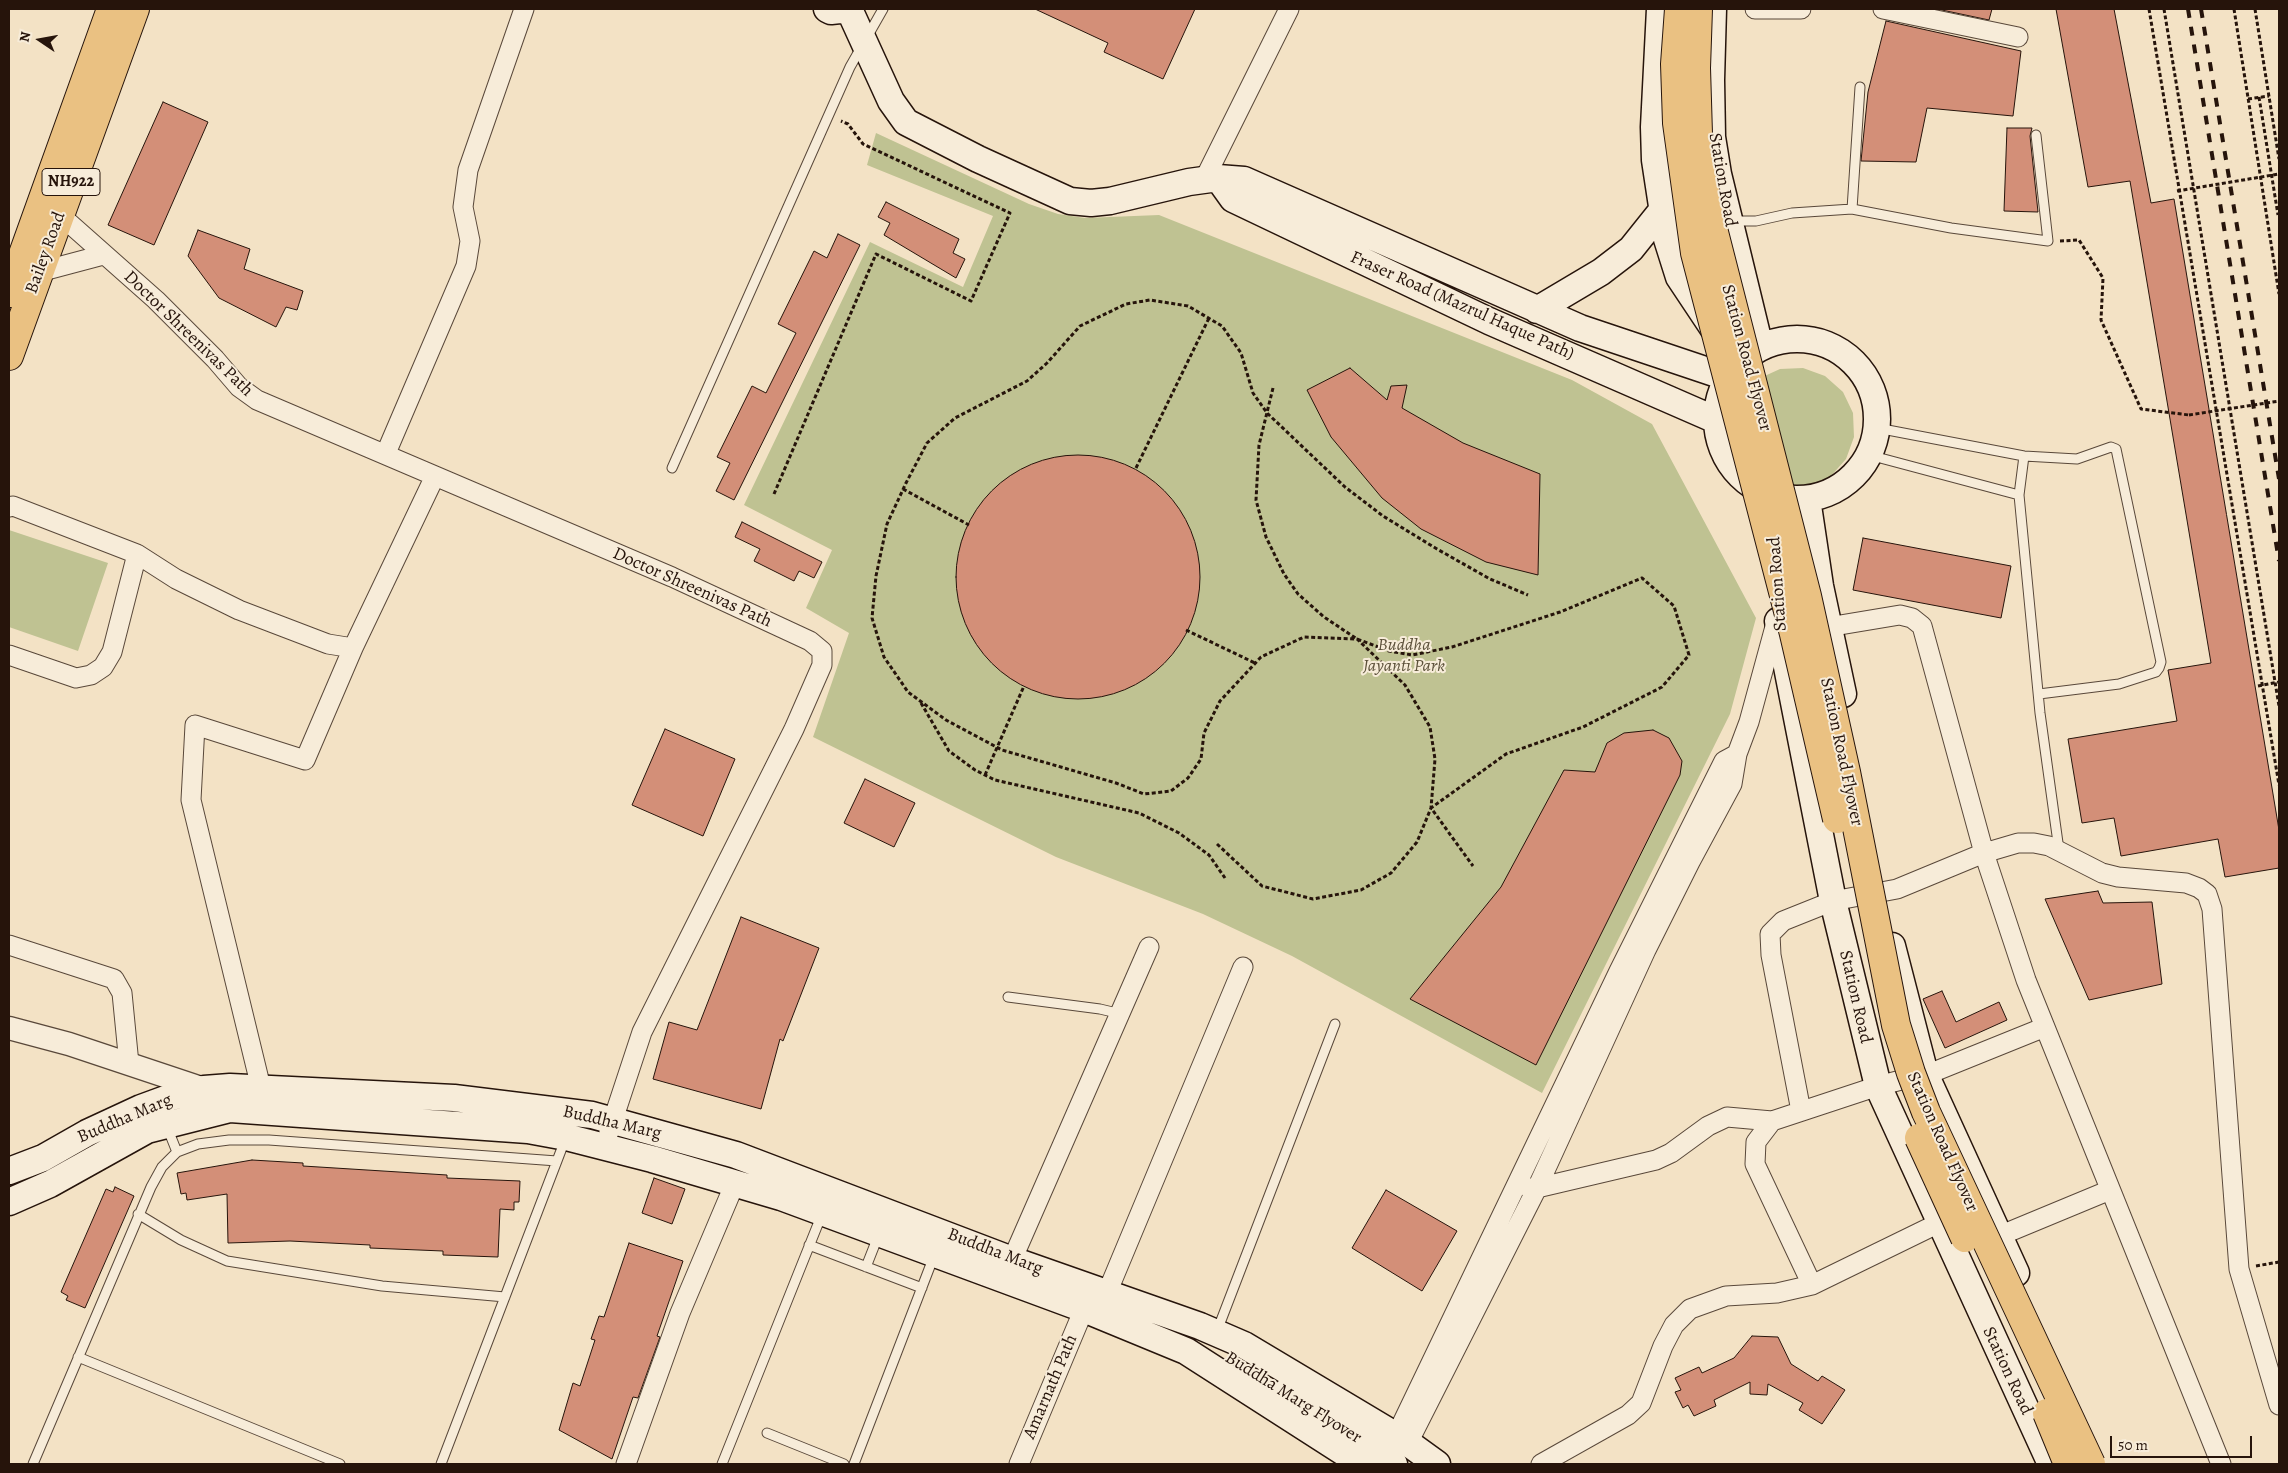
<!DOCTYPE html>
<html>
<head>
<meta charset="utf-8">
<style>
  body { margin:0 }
  #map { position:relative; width:2288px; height:1473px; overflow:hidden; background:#f3e2c5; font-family:Alegreya,serif }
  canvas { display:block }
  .frame { position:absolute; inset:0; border:10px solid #26140b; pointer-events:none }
  .north { position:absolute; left:15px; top:15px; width:50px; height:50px; -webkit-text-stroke:4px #f7ecd9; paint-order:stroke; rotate:282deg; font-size:14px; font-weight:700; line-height:20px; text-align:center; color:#26140b }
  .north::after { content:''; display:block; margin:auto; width:18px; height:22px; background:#26140b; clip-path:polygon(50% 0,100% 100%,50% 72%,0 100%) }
  .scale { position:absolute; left:2110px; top:1436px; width:142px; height:22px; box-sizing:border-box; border:2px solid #26140b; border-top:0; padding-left:6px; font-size:15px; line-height:18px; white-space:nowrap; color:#26140b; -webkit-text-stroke:4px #f7ecd9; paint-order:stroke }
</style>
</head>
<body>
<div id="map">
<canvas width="2288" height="1473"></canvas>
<div class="frame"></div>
<div class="north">N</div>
<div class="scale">50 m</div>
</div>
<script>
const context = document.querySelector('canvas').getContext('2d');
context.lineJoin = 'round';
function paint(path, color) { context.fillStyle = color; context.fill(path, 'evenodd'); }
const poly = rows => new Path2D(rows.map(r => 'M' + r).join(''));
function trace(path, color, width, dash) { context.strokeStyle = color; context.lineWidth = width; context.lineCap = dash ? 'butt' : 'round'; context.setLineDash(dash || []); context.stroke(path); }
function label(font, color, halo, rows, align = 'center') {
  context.font = font + ' Alegreya,serif'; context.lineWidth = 4; context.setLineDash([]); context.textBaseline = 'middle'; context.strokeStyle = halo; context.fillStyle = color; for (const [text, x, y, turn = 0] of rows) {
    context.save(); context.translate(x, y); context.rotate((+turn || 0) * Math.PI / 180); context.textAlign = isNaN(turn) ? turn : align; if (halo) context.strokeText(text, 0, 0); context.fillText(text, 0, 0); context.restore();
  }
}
paint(poly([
  [876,133,1029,204,1058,214,1085,218,1159,215,1572,380,1652,424,1756,618,1730,714,1542,1093,1292,956,1203,914,1056,857,813,737,849,633,806,608,832,550,744,505,870,242,963,287,993,216,867,165],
  [1803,368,1825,376,1843,392,1853,413,1854,437,1846,459,1830,477,1809,487,1785,488,1758,379,1780,369],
  [9,530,108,563,78,651,9,627]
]), '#bfc292');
const building = poly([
  [1035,9,1195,9,1163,79,1104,52,1108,43,1035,9],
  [1937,9,1992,9,1989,20,1937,9],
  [2056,9,2114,9,2151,203,2174,199,2279,830,2279,868,2225,877,2218,839,2121,856,2114,818,2082,823,2068,739,2177,721,2168,670,2211,663,2130,181,2088,187,2056,9],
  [1886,21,2021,51,2013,116,1927,108,1916,162,1861,161,1868,92,1886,21],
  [163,102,208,122,154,245,108,225,163,102],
  [2007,128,2032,128,2030,136,2038,212,2004,211,2007,128],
  [886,202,959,239,953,253,965,259,956,278,884,235,890,223,878,217,886,202],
  [198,230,250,249,244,269,303,291,297,310,286,307,276,327,219,298,188,256,198,230],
  [838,234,860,245,734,500,716,491,730,463,717,457,752,386,766,393,796,333,778,324,814,251,827,258,838,234],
  [1350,368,1387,400,1391,386,1407,385,1402,408,1463,443,1540,474,1538,575,1486,562,1421,529,1382,498,1331,437,1307,390,1350,368],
  '956 577a122 122 0 1 1 244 0a122 122 0 1 1-244 0Z',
  [742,522,822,562,814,578,799,571,794,581,754,561,760,549,735,537,742,522],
  [1863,538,2011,566,2001,618,1853,590,1863,538],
  [665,729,735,759,703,836,632,805,665,729],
  [1653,730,1669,738,1682,761,1680,775,1536,1065,1410,999,1501,887,1564,770,1595,772,1607,743,1624,733,1653,730],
  [865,779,915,803,894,847,844,823,865,779],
  [2098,891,2103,903,2152,902,2162,984,2089,1000,2045,899,2098,891],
  [741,917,819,948,783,1041,780,1039,761,1109,653,1079,669,1022,697,1030,741,917],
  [1942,991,1956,1022,1999,1002,2007,1020,1945,1048,1923,999,1942,991],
  [252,1160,303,1163,303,1166,447,1175,447,1178,520,1181,519,1202,514,1202,514,1210,500,1209,498,1257,443,1255,443,1251,370,1248,370,1245,290,1241,228,1243,227,1194,187,1200,186,1193,181,1194,177,1173,252,1160],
  [654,1178,685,1189,672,1224,642,1213,654,1178],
  [115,1187,134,1196,85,1308,66,1300,68,1296,61,1292,106,1189,113,1192,115,1187],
  [1386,1190,1457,1231,1422,1291,1352,1248,1386,1190],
  [629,1243,683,1261,657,1336,660,1337,638,1398,633,1397,612,1459,559,1430,573,1383,580,1386,595,1340,591,1339,599,1316,604,1317,629,1243],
  [1752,1336,1778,1337,1791,1364,1818,1381,1822,1376,1845,1390,1822,1424,1799,1410,1803,1403,1768,1384,1767,1395,1750,1394,1750,1382,1714,1400,1716,1406,1694,1416,1688,1405,1683,1408,1675,1392,1681,1390,1675,1378,1699,1367,1702,1373,1734,1358,1752,1336]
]);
paint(building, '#d38f78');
trace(building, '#26140b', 1);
const service = poly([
  [1852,209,1860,87],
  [1732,221,1756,221,1792,213,1852,209,1951,228,2048,241,2036,135],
  [1877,428,2024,456,2077,459,2111,447,2116,449,2161,662,2159,668,2156,672,2119,684,2039,694],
  [1869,455,2019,495],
  [2024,456,2019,495,2040,713,2059,850],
  [672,468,850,67,883,9],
  [1008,997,1100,1009,1121,1014],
  [167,1127,177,1152],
  [138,1214,181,1240,227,1261,382,1286,505,1297],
  [809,1245,922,1288],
  [866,1267,879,1234],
  [1217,1331,1335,1024],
  [78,1357,340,1464],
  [767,1433,844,1464],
  [33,1464,151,1187,162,1167,177,1152,198,1144,229,1140,269,1140,557,1161],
  [441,1464,565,1140],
  [722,1464,822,1214],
  [854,1464,934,1256]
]);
const minor = poly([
  [1755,9,1801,9],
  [1883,9,2018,37],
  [1204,180,1289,9],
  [59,214,156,300,215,359,239,387,257,400,672,577,810,641,822,651,822,665,794,729,642,1032,609,1132],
  [39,272,103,255],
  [386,453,466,266,470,241,463,207,468,170,524,9],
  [9,507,13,506,137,554,112,652,103,667,91,675,76,678,9,655],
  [137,554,176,579,239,610,328,644,353,648,435,476],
  [1828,627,1900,615,1912,618,1922,626,1984,853,2026,980,2221,1464],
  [9,945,114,979,122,993,129,1064],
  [264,1100,191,800,195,725,305,760,353,648],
  [1801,1111,1771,955,1770,934,1783,921,1833,901,1897,889,1984,853,2018,843,2034,843,2049,846,2102,873,2118,877,2186,883,2199,888,2207,894,2212,909,2239,1269,2279,1405],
  [1772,1121,1756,1142,1755,1164,1812,1285],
  [1529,1188,1537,1188,1656,1160,1671,1153,1708,1126,1727,1117,1772,1121,1878,1086,1936,1071,2045,1027],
  [1999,1236,2110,1190],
  [1012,1260,1149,947],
  [1107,1293,1243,967],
  [1396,1436,1619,971,1724,761,1737,754],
  [1408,1443,1537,1188,1646,950,1690,862,1732,784,1737,754,1749,722,1776,623],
  [626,1464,680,1313,735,1183],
  [1019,1464,1084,1309],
  [1541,1464,1628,1415,1641,1403,1663,1346,1674,1325,1690,1309,1726,1296,1777,1293,1812,1285,1939,1223]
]);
const tertiary = poly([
  [9,1028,69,1044,204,1089]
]);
const secondary = poly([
  [827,9,831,11,849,9],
  [849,9,891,101,906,122,978,159,1070,201,1091,203,1110,201,1189,182,1218,178,1244,180,1580,328,1726,377],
  [1660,9,1654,127,1655,160,1667,239,1679,277,1713,328],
  [1713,9,1711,80,1712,137,1718,174,1760,347],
  [1218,178,1233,199,1489,321,1716,420],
  [1537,310,1601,272,1631,249,1663,209],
  '1717 419a80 80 0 1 1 160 0a80 80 0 1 1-160 0Z',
  [1807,499,1820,586,1843,694],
  [1778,621,1833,901,1878,1086,2051,1464],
  [1892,946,1925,1074,2016,1273],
  [9,1171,43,1158,87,1133,141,1108,171,1097,204,1089,230,1087,454,1098,592,1115,736,1155,1012,1260,1200,1326,1244,1345,1408,1443,1437,1464],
  [9,1202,50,1184,147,1130,230,1109,528,1130,566,1137,652,1159,781,1197,1084,1309,1186,1351,1362,1464],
  [1286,1392,1345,1429,1394,1464]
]);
const trunk = poly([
  [9,293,111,9],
  [9,356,135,9]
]);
trace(service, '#59483a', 11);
trace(minor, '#59483a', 21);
trace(tertiary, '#59483a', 25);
trace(secondary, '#26140b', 29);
trace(trunk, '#26140b', 30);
trace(poly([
  [2149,9,2279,785],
  [2164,9,2279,706],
  [2234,9,2279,294],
  [2255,9,2279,159],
  [2259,97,2278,215],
  [2248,99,2269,96],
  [2060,241,2079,240,2103,278,2101,320,2141,409,2189,415],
  [1273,388,1259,445,1256,500,1266,537,1284,574,1298,594,1324,617,1357,639,1389,651,1412,655,1452,647,1560,612,1642,578,1674,606,1689,655,1662,687,1583,727,1506,754,1431,808,1473,866],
  [1136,468,1209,318],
  [903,489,969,525],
  [774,494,876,254,971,301,1010,213,863,144,848,124,841,121],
  [1186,630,1255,663],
  [921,703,949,751,975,770,995,780,1139,813,1179,833,1209,855,1225,878],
  [985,775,1024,686],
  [1217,844,1262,886,1313,899,1361,890,1391,873,1417,842,1431,808,1435,759,1430,727,1405,685,1357,639,1304,637,1261,657,1220,701,1204,733,1201,759,1188,778,1171,791,1144,794,1116,783,1002,750,946,720,908,692,884,657,872,618,876,576,887,524,906,483,927,443,955,418,1027,381,1047,363,1080,326,1126,304,1150,300,1188,306,1222,326,1241,353,1253,393,1267,413,1345,487,1383,516,1437,549,1490,579,1528,595],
  [2256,1266,2279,1262]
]), '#26140b', 3, [4, 2.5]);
trace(service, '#f7ecd9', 9);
trace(minor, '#f7ecd9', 19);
trace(tertiary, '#f7ecd9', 22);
trace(secondary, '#f7ecd9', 26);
trace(trunk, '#eac182', 28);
trace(poly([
  [2188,9,2279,561],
  [2201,9,2279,479]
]), '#26140b', 4, [9, 9]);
const primaryBridge = poly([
  [1679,9,1675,64,1677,123,1695,253,1794,634,1837,819],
  [1698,9,1696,68,1698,134,1707,205,1807,596,1846,772,1896,1025,1911,1073,1926,1112,2091,1464],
  [1919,1138,1965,1238],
  [2047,1413,2068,1464]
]);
trace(primaryBridge, '#26140b', 30, []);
trace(poly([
  [2177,191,2279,174],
  [2189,415,2279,401],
  [2258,686,2279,682]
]), '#26140b', 3, [4, 2.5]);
trace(primaryBridge, '#eac182', 28);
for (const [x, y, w] of [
  [71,182,58]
]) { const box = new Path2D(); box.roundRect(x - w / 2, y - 13.5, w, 27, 4); context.fillStyle = '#f7ecd9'; context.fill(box); trace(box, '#26140b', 1); }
label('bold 16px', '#26140b', null, [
  ["NH922",71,182]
]);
label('18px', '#26140b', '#f7ecd9', [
  ["Station Road",1722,180,80],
  ["Bailey Road",46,253,-70],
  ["Fraser Road (Mazrul Haque Path)",1462,306,24],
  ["Doctor Shreenivas Path",188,334,44],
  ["Station Road Flyover",1746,358,75],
  ["Station Road",1778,584,-94],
  ["Doctor Shreenivas Path",692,588,24],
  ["Station Road Flyover",1841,752,78],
  ["Station Road",1855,997,77],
  ["Buddha Marg",125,1119,-23],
  ["Buddha Marg",612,1123,13],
  ["Station Road Flyover",1942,1142,66],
  ["Buddha Marg",995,1252,21],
  ["Station Road",2007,1371,65],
  ["Amarnath Path",1051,1387,-67],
  ["Buddha Marg Flyover",1293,1398,32]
]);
label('italic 18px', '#5c513a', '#f7ecd9', [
  ["Buddha",1404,646],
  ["Jayanti Park",1404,667]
]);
</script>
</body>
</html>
